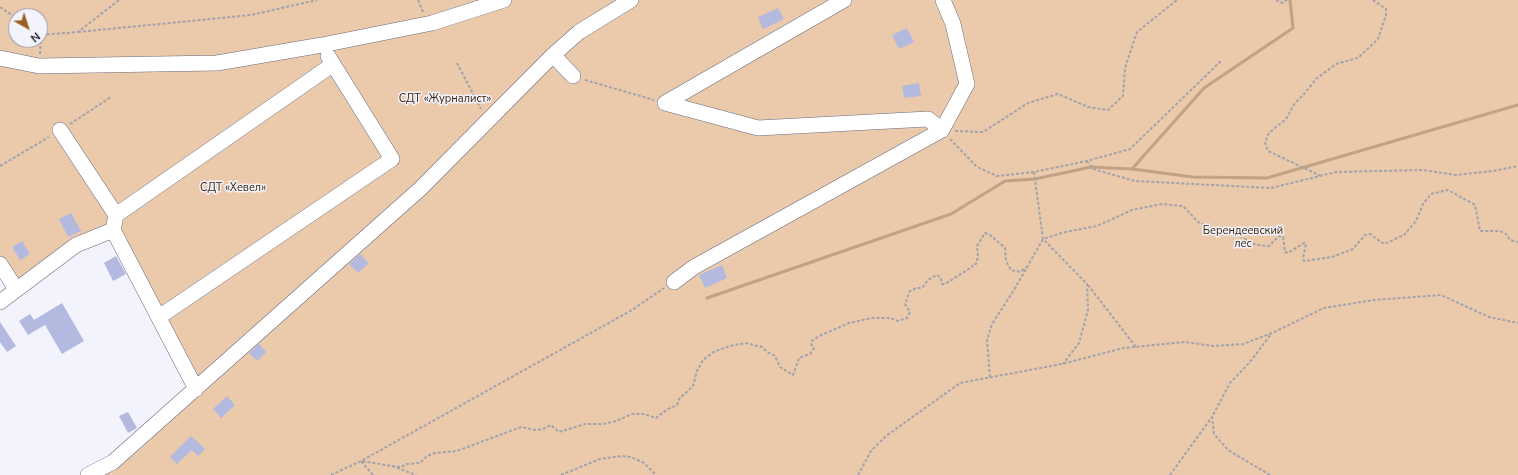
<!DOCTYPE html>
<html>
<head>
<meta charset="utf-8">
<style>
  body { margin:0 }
  #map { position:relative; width:1518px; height:475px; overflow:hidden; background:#f2f3fc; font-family:"Nunito Sans",sans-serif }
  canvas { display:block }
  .north { position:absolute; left:8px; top:8px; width:40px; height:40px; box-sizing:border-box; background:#f2f3fc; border:1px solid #96979f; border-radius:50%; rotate:141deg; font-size:11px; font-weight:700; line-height:16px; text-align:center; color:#0d0d14 }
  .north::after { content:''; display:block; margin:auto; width:14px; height:18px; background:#9a611e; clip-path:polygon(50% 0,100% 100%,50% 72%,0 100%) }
</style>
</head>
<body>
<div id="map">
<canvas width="1518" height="475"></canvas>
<div class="north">N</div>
</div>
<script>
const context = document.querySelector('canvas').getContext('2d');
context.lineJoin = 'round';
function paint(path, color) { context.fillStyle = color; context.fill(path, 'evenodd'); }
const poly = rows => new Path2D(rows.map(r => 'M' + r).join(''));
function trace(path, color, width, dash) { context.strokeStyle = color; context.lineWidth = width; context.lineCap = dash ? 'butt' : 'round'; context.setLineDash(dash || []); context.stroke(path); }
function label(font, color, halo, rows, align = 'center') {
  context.font = font + ' "Nunito Sans",sans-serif'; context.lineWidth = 3; context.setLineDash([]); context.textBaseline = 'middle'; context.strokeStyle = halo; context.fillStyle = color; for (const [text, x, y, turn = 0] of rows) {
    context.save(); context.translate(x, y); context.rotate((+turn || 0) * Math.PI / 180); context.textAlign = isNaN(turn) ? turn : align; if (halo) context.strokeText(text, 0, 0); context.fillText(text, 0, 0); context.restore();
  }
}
paint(poly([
  [0,0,1518,0,1518,475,88,475,196,389,113,230,16,289,0,264],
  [16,16,40,16,40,40,16,40]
]), '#ebcaac');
trace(poly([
  [1132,169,1204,88,1293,28,1290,0],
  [707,298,951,214,1005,181,1035,179,1091,167,1132,169,1193,177,1267,178,1518,105]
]), '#c2a284', 3);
paint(poly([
  [778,8,784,19,763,29,758,17],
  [907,28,914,42,899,49,892,35],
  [919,83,921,96,904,98,902,86],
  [71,213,81,231,68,237,59,219],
  [22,241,30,254,20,260,12,247],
  [360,254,369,263,358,273,349,264],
  [116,256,126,274,113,281,104,263],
  [722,265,727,278,705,288,699,275],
  [62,303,84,341,62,354,45,325,28,335,19,321,30,314,34,320],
  [0,322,16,346,7,352,0,342],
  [259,344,266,352,257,361,249,353],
  [227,396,235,405,221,418,213,409],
  [128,412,137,428,128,433,119,416],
  [191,436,205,449,198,456,192,450,177,464,170,457]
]), '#b4b9e0');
const minor = poly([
  [553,55,573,76],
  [0,58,39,66,217,63,322,45,432,23,504,0],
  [665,103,758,128,928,119,942,130,967,84,953,24,943,0],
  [665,103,844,0],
  [60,130,116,215],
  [0,264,16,289],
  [674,282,694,267,942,130],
  [0,302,76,245,113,230],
  [159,317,392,159,328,56],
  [196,389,113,230,116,215,332,65],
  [88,475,113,462,420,189,553,55,579,32,631,0]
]);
trace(minor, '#686a7c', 16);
trace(poly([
  [418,0,423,12],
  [1276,0,1282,3,1287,0],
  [0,7,16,18],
  [78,32,251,15,317,0],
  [40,54,41,35,78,32,119,0],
  [457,63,481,109],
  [585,80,654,100],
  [70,124,111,97],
  [955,131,983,132,1028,103,1058,94,1088,107,1108,110,1123,96,1125,68,1137,32,1177,0],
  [950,139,977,167,997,176,1034,172,1087,161,1130,149,1221,61],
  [1087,161,1093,169,1135,181,1271,188,1336,172,1423,170,1456,175,1493,171,1518,166],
  [0,166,49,137],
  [1034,172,1043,239,1087,284,1088,310,1079,343,1063,364],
  [1321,176,1268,151,1265,143,1269,133,1286,119,1295,103,1305,93,1316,79,1336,64,1358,58,1378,39,1386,15,1386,9,1373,0],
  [1088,285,1136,347],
  [990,377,987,340,992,324,1014,290,1043,239,1065,232,1097,226,1132,210,1162,204,1183,206,1198,222,1216,230,1236,234,1256,245,1269,246,1279,236,1283,237,1285,252,1288,253,1304,243,1306,244,1303,258,1304,261,1332,257,1353,249,1365,235,1370,234,1384,244,1404,235,1416,221,1423,204,1431,194,1448,190,1475,205,1480,231,1500,231,1506,234,1510,240,1518,242],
  [392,466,401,467,407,464,420,463,427,456,435,453,457,451,521,427,536,430,543,429,551,425,559,432,585,424,603,424,616,421,632,414,644,414,656,418,668,409,677,405,679,399,693,386,697,371,703,360,715,351,734,345,746,343,762,347,767,352,775,356,780,367,793,375,799,358,810,354,814,348,811,344,812,341,819,336,849,323,872,318,890,318,898,321,907,318,910,312,905,304,910,291,916,288,922,288,928,280,937,275,941,278,942,284,945,284,972,267,973,264,976,264,978,257,977,246,985,233,990,235,1005,248,1006,261,1011,270,1020,272,1027,267],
  [331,475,361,461,632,310,664,288],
  [373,475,361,461,392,466,416,475],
  [561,475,600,459,622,456,631,457,644,463,656,475],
  [858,475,871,451,886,436,960,383,1062,364,1124,348,1185,342,1213,346,1243,344,1272,333,1324,308,1374,300,1441,295,1489,317,1518,323],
  [1170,475,1212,417],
  [1270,475,1228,450,1214,434,1212,417,1230,383,1250,362,1271,334]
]), '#a1a2aa', 2, [3, 2]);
trace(minor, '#fff', 15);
label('11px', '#3c240b', '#f2f3fc', [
  ["СДТ «Журналист»",445,99],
  ["СДТ «Хевел»",233,188],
  ["Берендеевский",1243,231],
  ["лес",1243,244]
]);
</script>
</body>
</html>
